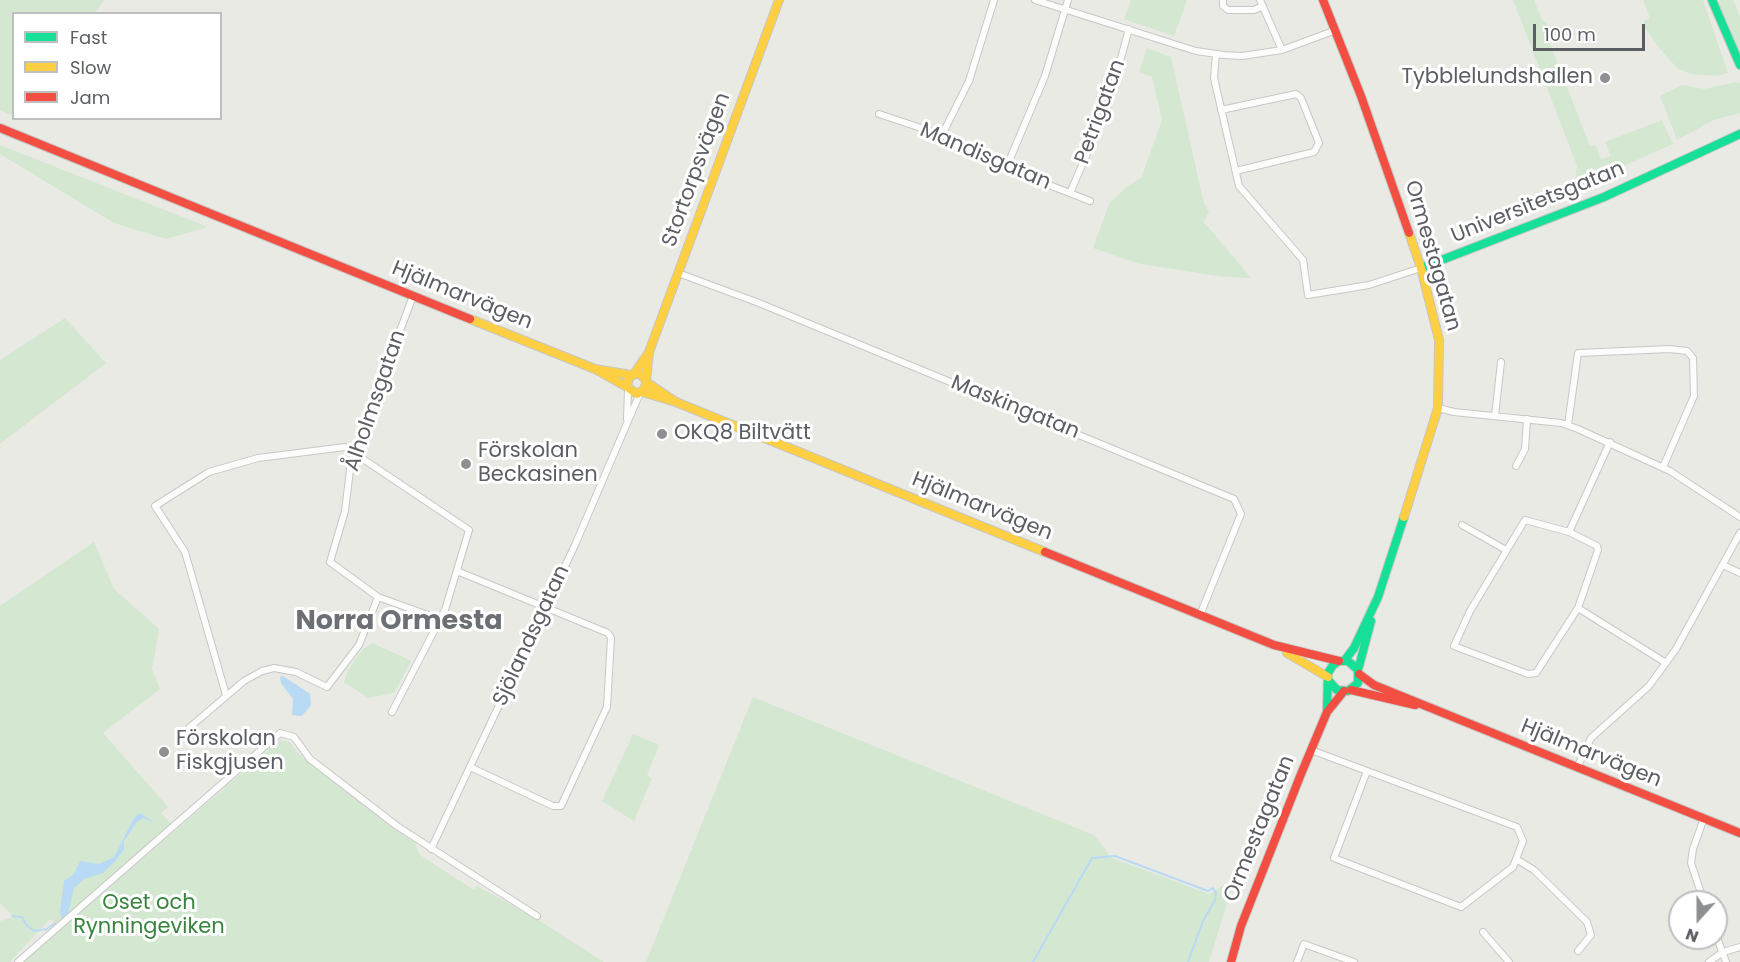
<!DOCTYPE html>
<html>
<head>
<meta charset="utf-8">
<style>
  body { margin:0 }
  #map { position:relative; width:1740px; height:962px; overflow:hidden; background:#eaeae5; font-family:Poppins,sans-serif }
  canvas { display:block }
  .legend { position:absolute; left:12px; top:12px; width:210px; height:108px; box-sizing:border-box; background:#fff; border:2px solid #bdbfc1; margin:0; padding:8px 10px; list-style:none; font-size:18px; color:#5b5e63 }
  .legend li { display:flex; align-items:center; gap:12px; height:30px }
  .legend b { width:30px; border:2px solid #bdbfc1 }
  .north { position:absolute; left:1668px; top:890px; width:60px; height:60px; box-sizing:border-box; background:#fff; border:2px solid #bdbfc1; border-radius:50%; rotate:201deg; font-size:16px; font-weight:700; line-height:24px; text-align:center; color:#5b5e63 }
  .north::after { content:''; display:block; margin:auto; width:21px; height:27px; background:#8d8f90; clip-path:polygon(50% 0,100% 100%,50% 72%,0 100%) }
  .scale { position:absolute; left:1533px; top:24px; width:112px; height:27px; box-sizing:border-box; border:3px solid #5b5e63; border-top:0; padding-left:8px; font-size:18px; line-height:21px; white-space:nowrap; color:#5b5e63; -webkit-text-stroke:4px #fff; paint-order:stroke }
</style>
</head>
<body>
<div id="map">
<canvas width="1740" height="962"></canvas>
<ul class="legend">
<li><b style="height:8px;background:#16e098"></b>Fast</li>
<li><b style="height:8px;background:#ffcf43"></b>Slow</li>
<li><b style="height:8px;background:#f24e42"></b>Jam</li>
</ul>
<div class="north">N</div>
<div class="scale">100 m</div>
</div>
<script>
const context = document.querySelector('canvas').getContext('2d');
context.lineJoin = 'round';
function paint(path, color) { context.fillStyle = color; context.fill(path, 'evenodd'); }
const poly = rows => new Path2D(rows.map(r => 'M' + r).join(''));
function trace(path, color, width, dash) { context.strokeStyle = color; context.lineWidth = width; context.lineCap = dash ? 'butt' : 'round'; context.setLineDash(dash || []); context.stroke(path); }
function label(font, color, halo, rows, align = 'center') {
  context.font = font + ' Poppins,sans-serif'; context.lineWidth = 6; context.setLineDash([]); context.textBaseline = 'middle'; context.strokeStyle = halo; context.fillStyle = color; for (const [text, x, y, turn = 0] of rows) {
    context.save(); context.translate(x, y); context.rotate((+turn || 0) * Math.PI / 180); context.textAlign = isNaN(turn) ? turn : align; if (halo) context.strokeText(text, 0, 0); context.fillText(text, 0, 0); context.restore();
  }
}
paint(poly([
  [0,0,104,0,95,13,14,14,13,116,0,110],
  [1131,0,1187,0,1174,36,1124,19],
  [1513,0,1534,0,1543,22,1546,22,1551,34,1547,36,1590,146,1596,145,1601,159,1611,156,1605,142,1662,120,1673,144,1574,188,1577,166],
  [1643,0,1703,0,1728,73,1716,76,1691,74,1678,69,1661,50,1645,28,1644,21,1650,18],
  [1719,0,1733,0,1740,16,1740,55,1718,4],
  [1147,48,1171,57,1204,204,1209,211,1204,222,1251,278,1225,277,1140,264,1093,248,1109,204,1126,187,1141,178,1162,120,1152,77,1139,72],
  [1736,82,1740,83,1740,113,1714,120,1677,140,1660,96,1682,85,1704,89],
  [0,145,208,227,166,239,114,223,0,154],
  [65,318,106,363,0,444,0,360],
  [94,542,114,589,159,629,152,669,160,689,103,733,168,807,161,813,171,824,58,923,50,919,10,962,0,962,0,921,14,917,0,903,0,606],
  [373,643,411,661,394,693,368,698,344,682,348,670,363,649],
  [753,697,1094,835,1112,858,1209,894,1224,885,1232,887,1209,962,646,962],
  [633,734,659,745,647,775,652,778,634,821,602,801],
  [280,740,290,742,298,753,415,843,420,855,474,890,477,886,535,918,604,962,23,962]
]), '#d3e7d1');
paint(poly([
  [283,676,310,694,311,705,302,716,292,715,293,699,281,683,280,677],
  [140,813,155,823,143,818,137,822,124,841,124,849,117,859,103,873,84,879,74,888,68,913,62,919,60,912,64,881,73,875,80,861,99,864,114,857,134,818]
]), '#b9daf5');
trace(poly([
  [12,916,22,917,27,926,35,931,47,929,55,923],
  [1033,962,1092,858,1115,856,1208,891,1213,888,1216,893,1215,900,1203,921,1188,962]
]), '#b9daf5', 2);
const street = poly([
  [1035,0,1196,51,1224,55,1242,56,1282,50,1336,30],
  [1223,0,1223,6,1228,10,1254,10,1263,6],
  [1260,0,1282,50],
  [1216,54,1214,78,1239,186,1303,260,1308,295,1369,285,1421,268],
  [1221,110,1296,94,1301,98,1319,143,1314,152,1236,171],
  [879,114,942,135,1016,172,1090,201],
  [942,135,969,81,994,0],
  [1007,166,1045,76,1068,0],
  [1070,193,1108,105,1129,29],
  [678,273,759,303,1234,499,1241,514,1200,615],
  [413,296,351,462,345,511,330,562,378,597,439,619],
  [1438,408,1454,412,1561,423,1578,429,1670,471,1740,517],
  [1495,416,1501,362],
  [627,419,628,389],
  [1568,425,1578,353,1670,349,1687,351,1693,358,1694,396,1663,467],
  [1516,466,1525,449,1527,419],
  [1462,525,1506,550],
  [1569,532,1610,442],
  [1723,565,1740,573],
  [457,571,608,633,611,638,607,707,561,806,553,806,470,767],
  [1578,608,1598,550,1597,546,1569,532,1525,520,1470,611,1454,646,1528,674,1536,673,1578,608,1666,663],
  [226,695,185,552,155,506,209,472,258,458,345,447,469,530,445,610,392,712],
  [190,727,244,681,262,671,274,668,296,672,327,687,359,645,378,597],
  [1311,750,1367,771,1334,858,1461,907,1513,867,1523,841,1517,827,1367,771],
  [1577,768,1591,738,1649,686,1676,649,1740,533],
  [1704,818,1693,849,1691,863,1704,902],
  [431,849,575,545,640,393],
  [1516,859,1534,870,1587,922,1591,935,1578,951],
  [1483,932,1509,962],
  [1716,935,1726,962],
  [18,962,280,733,294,737,310,759,397,826,537,916],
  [1297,962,1304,944,1354,962],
  [1709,962,1723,952,1740,947]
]);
const fast = poly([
  [1712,0,1740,65],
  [1421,268,1604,197,1740,134],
  [1345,660,1354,648,1378,597,1404,517],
  [1358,670,1371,621],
  [1327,709,1328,673,1333,665,1339,661,1348,661,1358,670,1358,683,1348,691,1337,690,1329,681]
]);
const slow = poly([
  [470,319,595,369,627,387],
  [595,369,631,375],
  [634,374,649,352,779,0],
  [645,379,640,374,634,374,629,378,627,387,637,394,645,389,649,353],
  [646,382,676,402],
  [642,392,676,402,1045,552],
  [1404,517,1438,408,1439,340,1421,268,1409,233],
  [1287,653,1328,677]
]);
const jam = poly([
  [1323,0,1361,96,1409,233],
  [0,128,470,319],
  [1045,552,1274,645,1339,661],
  [1359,674,1374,685,1740,833],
  [1351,690,1415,705],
  [1231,962,1241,926,1301,774,1327,712,1344,691]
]);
trace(street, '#c7c7c7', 8);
trace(fast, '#c6c7c5', 10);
trace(slow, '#c6c7c5', 10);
trace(jam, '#c6c7c5', 10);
trace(street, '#fcfcfb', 6);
trace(fast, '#16e098', 8);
trace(slow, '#ffcf43', 8);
trace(jam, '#f24e42', 8);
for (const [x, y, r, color] of [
  [1605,78,6,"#8d8f90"],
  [662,434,6,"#8d8f90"],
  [466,464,6,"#8d8f90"],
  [164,752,6,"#8d8f90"]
]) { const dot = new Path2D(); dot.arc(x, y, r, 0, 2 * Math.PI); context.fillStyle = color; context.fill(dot); trace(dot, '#fff', 2); }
label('21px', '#5b5e63', '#fff', [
  ["Tybblelundshallen",1593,78,"right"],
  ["OKQ8 Biltvätt",674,434],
  ["Förskolan",478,452],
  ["Beckasinen",478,476],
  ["Förskolan",176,740],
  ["Fiskgjusen",176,764]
], 'left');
label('21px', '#5b5e63', '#fff', [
  ["Petrigatan",1101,112,-70],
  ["Mandisgatan",985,157,23],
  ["Stortorpsvägen",697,170,-70],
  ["Universitetsgatan",1538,203,-22],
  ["Ormestagatan",1432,256,74],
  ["Hjälmarvägen",462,296,22],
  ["Ålholmsgatan",376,401,-71],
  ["Maskingatan",1015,408,22],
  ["Hjälmarvägen",982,507,22],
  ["Sjölandsgatan",532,636,-65],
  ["Hjälmarvägen",1591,754,22],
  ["Ormestagatan",1260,829,-68]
]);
label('21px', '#38843e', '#fff', [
  ["Oset och",149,904],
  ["Rynningeviken",149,928]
]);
label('bold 27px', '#6c7075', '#fff', [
  ["Norra Ormesta",399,622]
]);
</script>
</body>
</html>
